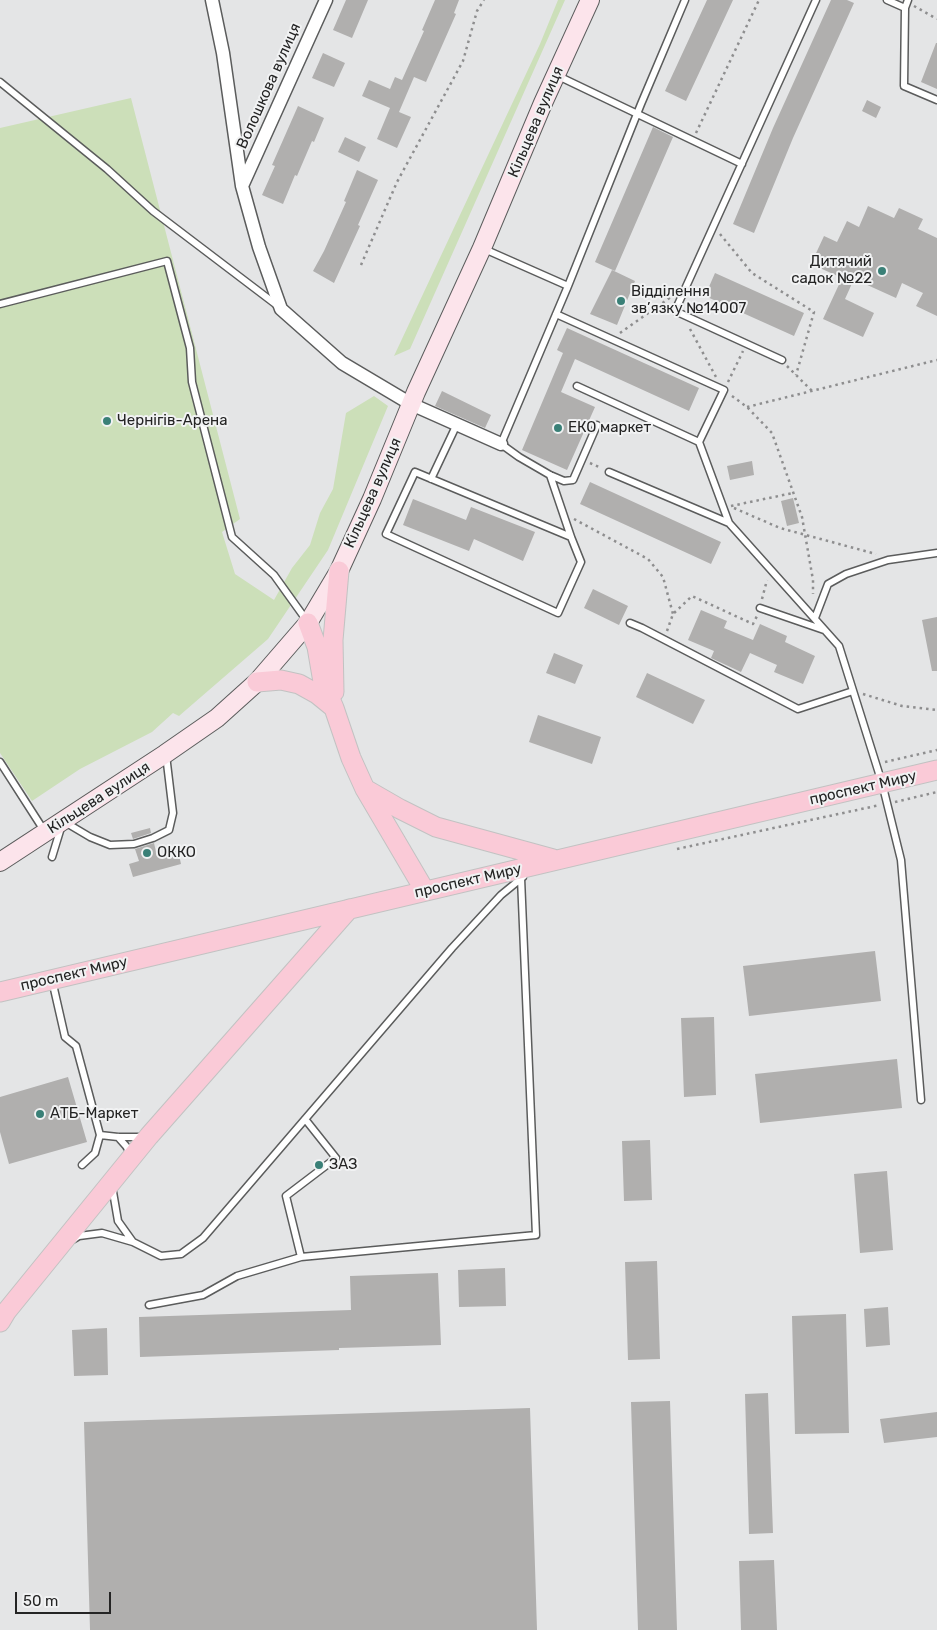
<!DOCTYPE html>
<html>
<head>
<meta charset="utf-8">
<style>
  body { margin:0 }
  #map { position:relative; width:937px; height:1630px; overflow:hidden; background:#e4e5e6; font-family:Rubik,sans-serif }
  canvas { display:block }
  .scale { position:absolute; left:15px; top:1592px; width:96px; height:22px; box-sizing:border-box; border:2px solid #242424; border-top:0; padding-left:6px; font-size:15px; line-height:18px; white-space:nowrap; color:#242424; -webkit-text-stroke:4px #f1f2f3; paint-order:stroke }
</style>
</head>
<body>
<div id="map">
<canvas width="937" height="1630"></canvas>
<div class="scale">50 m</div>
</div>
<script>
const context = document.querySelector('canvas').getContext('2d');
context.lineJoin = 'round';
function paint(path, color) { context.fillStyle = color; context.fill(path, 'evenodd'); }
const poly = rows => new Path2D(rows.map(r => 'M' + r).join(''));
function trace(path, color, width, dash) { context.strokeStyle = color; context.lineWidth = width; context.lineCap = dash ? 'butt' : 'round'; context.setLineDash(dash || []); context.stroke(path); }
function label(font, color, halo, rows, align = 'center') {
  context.font = font + ' Rubik,sans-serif'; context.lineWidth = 4; context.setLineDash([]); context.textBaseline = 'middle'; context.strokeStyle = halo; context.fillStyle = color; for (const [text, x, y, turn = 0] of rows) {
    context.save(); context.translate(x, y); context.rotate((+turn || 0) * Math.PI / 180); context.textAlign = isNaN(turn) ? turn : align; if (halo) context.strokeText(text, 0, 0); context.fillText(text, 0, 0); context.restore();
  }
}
paint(poly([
  [558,0,565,0,410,349,394,356,540,44],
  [131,98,240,519,222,532,235,574,274,600,292,568,310,545,320,513,333,489,346,413,374,396,388,406,328,550,268,639,179,716,173,713,152,732,80,769,32,801,0,753,0,128]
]), '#ccdfb9');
paint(poly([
  [346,0,368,0,352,38,333,30],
  [435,0,459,0,454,13,456,14,426,82,414,77,399,112,411,117,397,148,377,139,390,108,362,96,369,80,390,89,395,77,402,80,424,31,422,30],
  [707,0,733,0,686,101,665,91],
  [831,0,847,0,854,3,793,138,754,233,733,224,773,128],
  [936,43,937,43,937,89,921,82],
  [323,53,345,63,334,87,312,78],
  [867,100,881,107,876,118,862,111],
  [298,106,324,118,314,142,312,141,297,176,295,175,283,204,262,195,275,166,272,165],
  [653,127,673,137,615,271,595,262],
  [345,137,366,147,359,162,338,152],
  [357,170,378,180,358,225,360,226,334,283,313,271,324,251,346,202,344,201],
  [868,206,894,218,899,208,923,219,918,229,937,238,937,316,916,306,923,293,902,283,896,298,854,279,845,299,874,313,863,337,823,319,842,278,811,264,824,236,837,242,847,221,859,227],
  [612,270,635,281,617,325,590,314],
  [715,273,804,313,794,336,705,296],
  [567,328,699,388,689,411,575,359,561,392,595,407,567,470,522,450,563,353,557,350],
  [442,391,491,415,485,428,435,406],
  [752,461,754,475,730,480,727,466],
  [590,482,721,542,711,564,580,504],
  [793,498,799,523,787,526,781,501],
  [413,499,466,520,471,507,535,532,523,561,474,539,469,551,403,525],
  [593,589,628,606,619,625,584,608],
  [701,610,727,621,724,628,753,640,760,624,787,636,785,642,815,656,803,684,774,672,777,665,750,653,741,672,711,658,714,651,688,640],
  [937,617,937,671,932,671,922,620],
  [554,653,583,665,575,684,546,673],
  [647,673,705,700,693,724,636,697],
  [538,715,601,737,592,764,529,742],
  [150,828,151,833,133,839,131,833],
  [154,843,157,856,178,850,181,864,133,877,129,864,139,861,135,849],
  [875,951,881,1001,749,1016,743,966],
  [714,1017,716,1095,684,1097,681,1018],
  [897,1059,902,1108,760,1123,755,1074],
  [68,1077,87,1142,9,1164,0,1132,0,1097],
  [650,1140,652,1200,624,1201,622,1141],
  [887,1171,893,1250,860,1253,854,1174],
  [657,1261,660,1359,628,1360,625,1262],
  [505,1268,506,1306,459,1307,458,1270],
  [438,1273,441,1345,339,1348,339,1350,140,1357,139,1317,351,1310,350,1276],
  [888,1307,890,1345,866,1347,864,1309],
  [846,1314,849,1433,795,1434,792,1316],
  [107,1328,108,1375,74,1376,72,1330],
  [768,1393,773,1533,749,1534,745,1394],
  [670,1401,677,1630,638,1630,631,1402],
  [530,1408,537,1630,90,1630,84,1422],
  [937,1412,937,1437,884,1443,880,1419],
  [774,1560,777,1630,741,1630,739,1561]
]), '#b0afae');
const service = poly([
  [887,0,905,8,908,0],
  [905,8,904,86,937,100],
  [556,75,742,164],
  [0,82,107,169,153,211,278,306],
  [482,248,568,286],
  [0,304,167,261,190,348,192,382,232,537,274,575,307,621],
  [556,314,724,390,699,442],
  [782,360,675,311,816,0],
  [577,386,699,442,729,523],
  [597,425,573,480,564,481,550,475,519,457,501,444,568,286,641,104,685,0],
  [609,472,729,523,839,646,882,783,901,860,921,1100],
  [550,475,571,537,581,562,558,613,386,534,415,472,571,537],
  [431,479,457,424],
  [760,608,824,630],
  [815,618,828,584,846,574,888,560,937,553],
  [630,623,642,628,798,709,853,691],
  [0,762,45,832],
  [52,857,63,821,90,837,110,845,134,844,153,838,169,830,173,813,166,755],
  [52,980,65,1037,76,1046,100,1135,118,1137,143,1137],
  [118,1137,126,1146,131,1154],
  [82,1165,95,1153,100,1135],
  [112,1186,118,1221,133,1242,161,1256,181,1254,203,1238,452,948,501,895,523,877],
  [72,1240,79,1236,102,1233,133,1242],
  [301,1257,286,1196,336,1158,305,1119],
  [149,1305,203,1295,237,1276,301,1257,536,1235,521,878]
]);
const minor = poly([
  [212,0,223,53,242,186,259,247,281,309,342,363,411,404,501,444],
  [242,186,326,0]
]);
const secondary = poly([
  [0,862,165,754,217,718,257,682,308,623,339,571,372,499,416,392,482,248,543,103,590,0]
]);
const primary = poly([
  [308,623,317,647,323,682,334,708,351,758,365,789,425,891],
  [257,682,281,680,299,684,317,694,333,707],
  [334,692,333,640,339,571],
  [367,790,400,809,436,827,553,859],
  [0,992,937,770],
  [0,1322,6,1312,149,1136,349,909]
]);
trace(service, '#5b5c5c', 9);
trace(minor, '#5b5c5c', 15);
trace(secondary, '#5b5c5c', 20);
trace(primary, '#c2c2c2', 21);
trace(poly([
  [914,6,937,19],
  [696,133,759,0],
  [720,234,752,273,814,312,796,375],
  [361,265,397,182,463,61,477,11,484,0],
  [690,329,716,377],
  [620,333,671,297],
  [787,366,812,391],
  [728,382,743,351],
  [732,396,747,407,772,433,802,517,813,580,813,594],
  [747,407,937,360],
  [590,463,601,468],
  [731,506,793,493],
  [734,508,780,528,876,554],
  [574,519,648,559,663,577,673,614],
  [762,599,767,580],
  [667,631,673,614,692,596,753,624,757,616],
  [863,694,902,706,937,710],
  [885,762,937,750],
  [895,802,937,792],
  [677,849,880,805]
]), '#8e8e8f', 2.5, [2.5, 4]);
trace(service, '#fff', 6);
trace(minor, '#fff', 12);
trace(secondary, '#fce4eb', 18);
trace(primary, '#facad7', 19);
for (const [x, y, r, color] of [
  [882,271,5,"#3a8077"],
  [621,301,5,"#3a8077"],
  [107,421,5,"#3a8077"],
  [558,428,5,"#3a8077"],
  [147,853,5,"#3a8077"],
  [40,1114,5,"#3a8077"],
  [319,1165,5,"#3a8077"]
]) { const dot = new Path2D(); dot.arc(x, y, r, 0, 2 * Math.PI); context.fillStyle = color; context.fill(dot); trace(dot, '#f1f2f3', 2); }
label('15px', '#242424', '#f1f2f3', [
  ["Волошкова вулиця",269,86,-66],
  ["Кільцева вулиця",536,122,-67],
  ["Кільцева вулиця",373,493,-66],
  ["проспект Миру",863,788,-13],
  ["Кільцева вулиця",99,798,-33],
  ["проспект Миру",468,881,-13],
  ["проспект Миру",74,974,-13]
]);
label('15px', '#242424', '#f1f2f3', [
  ["Дитячий",872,262,"right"],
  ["садок №22",872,279,"right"],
  ["Відділення",631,292],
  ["зв’язку №14007",631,309],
  ["Чернігів-Арена",117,421],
  ["ЕКО маркет",568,428],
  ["ОККО",157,853],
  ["АТБ-Маркет",50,1114],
  ["ЗАЗ",329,1165]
], 'left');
</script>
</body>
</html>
